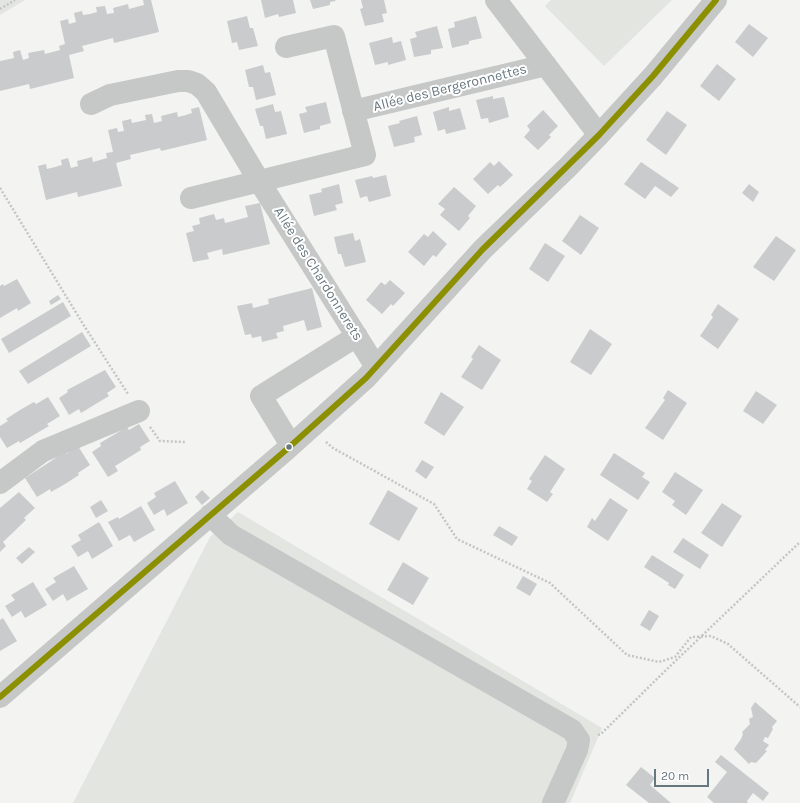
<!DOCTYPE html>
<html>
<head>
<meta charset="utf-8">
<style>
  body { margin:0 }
  #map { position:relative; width:800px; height:803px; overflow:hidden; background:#f3f3f2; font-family:Karla,sans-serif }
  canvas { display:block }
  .scale { position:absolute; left:654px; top:769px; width:55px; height:18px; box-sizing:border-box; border:2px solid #67777f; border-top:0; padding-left:5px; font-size:12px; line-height:14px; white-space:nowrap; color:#67777f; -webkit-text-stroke:3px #fff; paint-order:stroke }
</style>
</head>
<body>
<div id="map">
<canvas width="800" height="803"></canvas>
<div class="scale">20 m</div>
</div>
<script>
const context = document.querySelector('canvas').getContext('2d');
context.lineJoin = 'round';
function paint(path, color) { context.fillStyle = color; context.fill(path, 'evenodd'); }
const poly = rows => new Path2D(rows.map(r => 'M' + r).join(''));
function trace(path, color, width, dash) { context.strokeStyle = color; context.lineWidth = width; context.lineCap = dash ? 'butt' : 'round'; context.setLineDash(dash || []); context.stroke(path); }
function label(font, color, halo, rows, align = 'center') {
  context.font = font + ' Karla,sans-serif'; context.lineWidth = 4; context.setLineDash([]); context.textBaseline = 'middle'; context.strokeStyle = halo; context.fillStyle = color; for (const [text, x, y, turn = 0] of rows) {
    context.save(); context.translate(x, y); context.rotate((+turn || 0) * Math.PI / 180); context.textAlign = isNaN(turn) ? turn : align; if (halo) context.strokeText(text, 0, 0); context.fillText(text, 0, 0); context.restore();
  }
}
paint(poly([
  [0,0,25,0,0,15],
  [551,0,672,0,604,66,545,6],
  [238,512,602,728,570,803,73,803,210,537]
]), '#e2e5e0');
paint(poly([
  [143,0,151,0,159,32,114,43,113,38,82,46,84,51,69,55,74,78,30,89,29,84,0,91,0,61,14,58,13,52,20,50,23,60,29,58,28,53,44,50,45,54,60,50,59,46,65,44,60,21,68,19,69,24,76,22,74,13,82,11,83,15,90,14,97,12,96,7,105,6,107,14,114,13,113,8,128,4,129,9,144,5],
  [261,0,293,0,296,13,279,17,278,14,265,18],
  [310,0,335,0,336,1,330,2,330,5,313,9],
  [361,0,384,0,387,13,382,14,384,22,365,26,360,9,363,8],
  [247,16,250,28,253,28,258,46,239,50,237,42,232,43,227,21],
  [476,16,482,38,469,41,469,44,452,48,448,29,455,27,454,22],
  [749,24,768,38,753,57,735,42],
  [437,26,443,48,431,50,431,54,414,57,410,39,417,37,415,32],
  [392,37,393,43,401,41,406,60,388,65,388,62,375,65,369,43],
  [717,64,736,79,719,101,700,86],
  [263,65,265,73,270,72,276,95,256,100,253,87,249,87,245,70],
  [493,96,493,99,504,97,509,117,489,123,488,118,481,119,476,100],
  [326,102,331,123,320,126,320,129,304,133,299,114,307,112,305,107],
  [273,104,275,112,281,111,287,134,266,139,263,126,260,126,255,109],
  [199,107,207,140,161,151,160,148,130,155,131,159,116,163,122,186,78,197,77,192,46,200,38,166,46,164,47,169,55,167,62,165,61,160,68,158,71,168,78,166,77,161,92,157,93,162,107,158,106,153,113,152,108,130,117,128,118,132,124,131,122,121,131,119,132,123,146,120,145,115,152,114,154,123,162,121,161,116,177,112,178,117,186,115,192,113,191,109],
  [449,107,449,111,460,108,466,129,446,134,445,129,438,131,433,112],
  [543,110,558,126,549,135,551,137,538,150,524,137,530,130,527,126],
  [667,111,687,125,666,155,646,140],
  [417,116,422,135,414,137,415,142,394,147,388,126,400,123,399,121],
  [499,161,513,175,500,187,498,185,488,194,473,179,490,162,494,166],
  [641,162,679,188,671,197,655,186,645,199,624,184],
  [386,175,391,196,369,202,367,196,360,198,355,180,372,176,373,178],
  [339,184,343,203,335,205,337,210,314,216,309,195,322,192,321,189],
  [749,184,759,192,753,202,742,193],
  [454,187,476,206,468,216,470,218,459,231,440,215,445,209,438,204],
  [260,203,270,244,223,255,222,249,207,253,209,259,193,262,186,233,194,231,192,226,200,224,199,218,214,214,216,220,224,218,225,223,233,221,248,217,245,206],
  [580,215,599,228,581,255,562,241],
  [433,231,447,244,436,257,433,255,424,266,408,252,424,234,428,237],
  [353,233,355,241,360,239,366,262,345,267,341,254,338,254,334,237],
  [776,236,796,250,774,281,753,267],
  [545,243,565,256,548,282,529,269],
  [17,279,31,303,18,311,17,308,0,318,0,286,3,284,4,286],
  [390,280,405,293,393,306,391,304,382,314,366,300,381,282,385,285],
  [312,288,322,327,307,331,304,320,283,326,284,331,276,333,278,338,262,342,261,336,252,338,251,334,245,335,237,306,252,303,253,308,269,304,268,299],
  [58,295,61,299,51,305,49,301],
  [63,302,71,316,9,353,1,339],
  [718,304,739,319,718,349,700,336,713,317,711,315],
  [590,329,612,344,591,375,570,362],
  [82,332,91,346,28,384,19,371],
  [479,345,501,360,482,390,461,377,473,359,471,357],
  [105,370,116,387,107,393,109,396,94,405,81,413,79,409,69,415,59,398,68,392,67,390],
  [668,390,687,403,663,440,645,428,665,400,663,398],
  [756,391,777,405,763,424,743,411],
  [441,392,464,407,444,436,424,423],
  [48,397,60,416,47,424,49,426,20,443,19,441,7,448,0,437,0,426,8,421,6,419,20,410,34,402,36,404],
  [139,424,150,441,140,447,141,450,115,466,118,471,108,477,92,452,101,446,100,443,127,427,129,430],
  [78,446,90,465,78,473,79,475,65,484,51,492,50,489,37,497,25,478,65,452,66,454],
  [614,453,645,473,642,477,650,482,638,500,600,475],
  [545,455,565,469,550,492,553,494,547,502,527,489,532,481,529,479],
  [422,460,434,467,426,479,415,471],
  [675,472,703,490,686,515,672,505,675,501,662,492],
  [175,481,188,503,167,516,164,509,154,515,147,503,156,497,154,493],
  [202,490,210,498,202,505,195,497],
  [388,490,418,508,399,541,369,524],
  [19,492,35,508,24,518,26,520,3,542,6,546,0,552,0,508],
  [610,498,628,510,608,541,587,527,592,518,595,521],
  [101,500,108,511,96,518,90,507],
  [722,503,742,516,722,547,701,533],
  [141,506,155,530,134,542,130,535,119,541,108,522,118,517,119,519],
  [99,522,113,546,92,559,88,551,78,557,71,546,81,540,78,535],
  [499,526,518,537,512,546,493,535],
  [683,538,709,555,700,569,673,552],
  [29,547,35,552,22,564,16,558],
  [652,555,684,575,675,589,668,585,669,583,644,567],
  [403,562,429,578,413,605,387,590],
  [74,566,88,589,67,601,63,594,53,601,45,589,56,582,53,578],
  [523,576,537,584,530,596,516,588],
  [33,582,47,605,25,618,21,611,12,617,5,606,15,600,11,595],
  [649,610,659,616,650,631,640,625],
  [3,618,17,641,0,651,0,620],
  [755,702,777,721,772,727,773,729,768,738,765,737,763,741,769,745,765,750,767,751,756,763,751,762,749,764,734,749,741,739,743,734,742,732,750,724,749,719,753,717,751,708],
  [721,755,769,793,763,801,753,793,747,801,748,803,714,803,707,797,727,772,715,762],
  [641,767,655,778,650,785,671,803,649,803,626,785]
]), '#cacbcc');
trace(poly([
  [0,9,15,0],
  [0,188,83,324,128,394],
  [150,427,160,441,186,442],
  [326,442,333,448,434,504,457,539,550,583,627,655,659,662,675,657,691,637,711,636,728,644,800,707],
  [598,735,601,734,664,672,800,542]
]), '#c4c5c6', 2.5, [2, 2]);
trace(poly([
  [496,0,599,135],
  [91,104,110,95,178,81,188,81,197,84,206,92,259,181,376,367],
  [353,111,546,65],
  [191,198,365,155,334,36,286,47],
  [291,445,261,396,357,336],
  [0,483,43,451,139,411],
  [210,515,231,535,572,730,579,740,577,750,553,803],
  [0,697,286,450,366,378,483,249,568,167,599,135,653,76,716,0]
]), '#c6c8c8', 22);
trace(poly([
  [0,697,286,450,366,378,483,249,599,135,653,76,716,0]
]), '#8b8f00', 6);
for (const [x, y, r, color] of [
  [289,447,3.5,"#67777f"]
]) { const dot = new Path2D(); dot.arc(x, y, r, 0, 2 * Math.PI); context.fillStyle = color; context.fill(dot); trace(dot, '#fff', 1.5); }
label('14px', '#67777f', '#fff', [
  ["Allée des Bergeronnettes",450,88,-14],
  ["Allée des Chardonnerets",318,274,58]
]);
</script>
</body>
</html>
